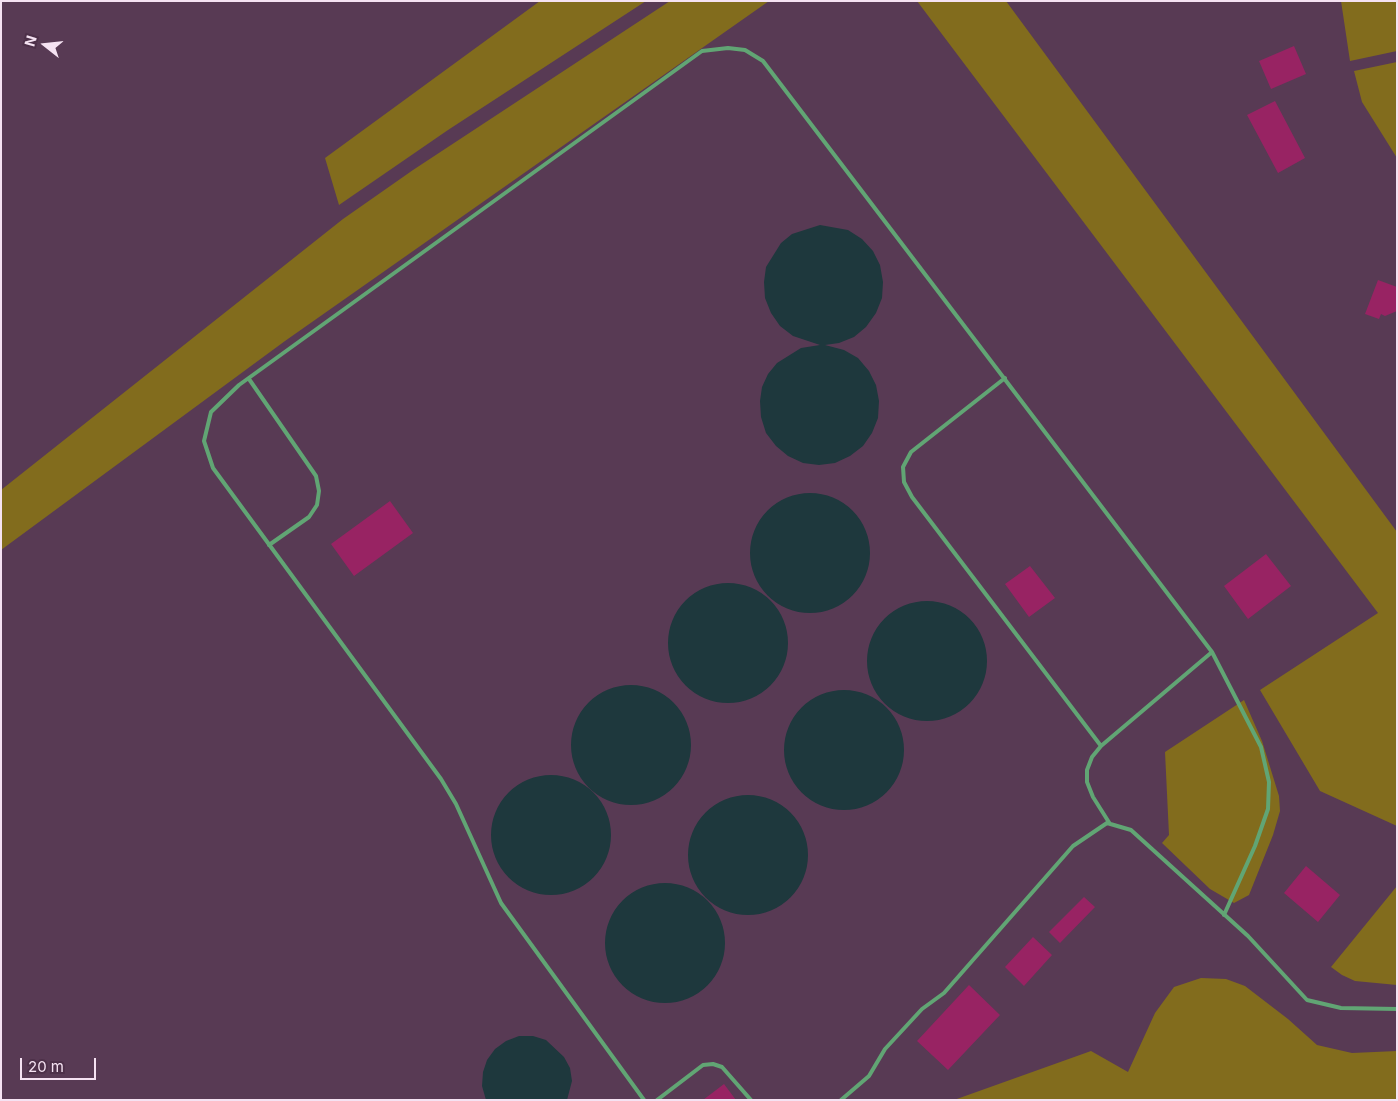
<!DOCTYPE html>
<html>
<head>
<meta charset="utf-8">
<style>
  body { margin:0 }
  #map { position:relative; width:1398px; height:1101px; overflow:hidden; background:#583a54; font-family:Inter,sans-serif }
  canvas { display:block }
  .frame { position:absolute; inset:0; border:2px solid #f5e2f2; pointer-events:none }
  .north { position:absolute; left:20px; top:20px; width:50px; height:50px; -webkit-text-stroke:4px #4d3049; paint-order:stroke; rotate:286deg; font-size:14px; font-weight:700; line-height:20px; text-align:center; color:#f5e2f2 }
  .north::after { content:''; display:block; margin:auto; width:18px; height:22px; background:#f5e2f2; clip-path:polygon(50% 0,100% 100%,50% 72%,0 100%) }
  .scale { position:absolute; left:20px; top:1058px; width:76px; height:22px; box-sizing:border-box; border:2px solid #f5e2f2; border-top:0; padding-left:6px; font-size:15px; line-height:18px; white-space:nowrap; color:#f5e2f2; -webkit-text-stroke:4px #4d3049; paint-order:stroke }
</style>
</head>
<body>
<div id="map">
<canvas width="1398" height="1101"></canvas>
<div class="frame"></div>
<div class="north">N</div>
<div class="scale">20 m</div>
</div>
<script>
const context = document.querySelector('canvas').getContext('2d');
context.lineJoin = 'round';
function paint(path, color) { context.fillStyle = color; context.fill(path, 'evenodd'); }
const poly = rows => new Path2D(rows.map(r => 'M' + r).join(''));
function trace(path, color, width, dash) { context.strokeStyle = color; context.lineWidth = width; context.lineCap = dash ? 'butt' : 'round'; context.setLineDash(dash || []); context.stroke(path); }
paint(poly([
  [540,1,646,1,448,130,339,205,325,158],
  [670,1,769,1,285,341,1,550,1,490,343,219,413,170],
  [917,1,1006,1,1397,532,1397,826,1320,791,1260,690,1378,613],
  [1341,1,1397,1,1397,51,1350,61],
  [1397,62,1397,158,1362,102,1354,71],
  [1244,700,1262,741,1279,796,1280,811,1273,835,1249,895,1234,903,1210,889,1162,843,1169,835,1165,752],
  [1397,886,1397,985,1355,981,1342,975,1331,967],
  [1201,978,1226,979,1245,986,1288,1019,1317,1045,1352,1053,1397,1051,1397,1100,954,1100,1091,1051,1128,1072,1155,1013,1174,987]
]), '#826c1d');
paint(poly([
  [820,225,848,230,862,239,873,251,880,265,883,282,882,298,876,313,866,327,854,337,839,343,825,345,844,350,858,358,869,371,876,385,879,401,878,418,872,433,863,446,850,456,835,463,819,465,803,463,788,456,776,446,766,433,761,417,760,401,762,387,768,374,777,363,801,348,820,345,793,336,780,326,771,313,765,298,764,282,766,267,781,243,792,234],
  '750 553a60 60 0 1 1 120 0a60 60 0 1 1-120 0Z',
  '668 643a60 60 0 1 1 120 0a60 60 0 1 1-120 0Z',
  '867 661a60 60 0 1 1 120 0a60 60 0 1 1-120 0Z',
  '571 745a60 60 0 1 1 120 0a60 60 0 1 1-120 0Z',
  '784 750a60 60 0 1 1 120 0a60 60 0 1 1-120 0Z',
  '491 835a60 60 0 1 1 120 0a60 60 0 1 1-120 0Z',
  '688 855a60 60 0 1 1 120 0a60 60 0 1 1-120 0Z',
  '605 943a60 60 0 1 1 120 0a60 60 0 1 1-120 0Z',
  [519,1036,533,1036,546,1040,564,1057,570,1068,572,1081,567,1100,486,1100,482,1086,483,1072,487,1060,495,1049,506,1041]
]), '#1e383d');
paint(poly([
  [1294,46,1306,74,1271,89,1259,61],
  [1275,101,1305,158,1278,173,1247,115],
  [1378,280,1397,287,1397,311,1385,316,1381,314,1379,319,1365,314],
  [390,501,413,533,354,576,331,544],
  [1266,554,1291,586,1248,619,1224,586],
  [1030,566,1055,598,1029,617,1005,584],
  [1306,866,1340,895,1318,922,1284,893],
  [1084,897,1095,907,1060,943,1049,932],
  [1033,937,1052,955,1024,986,1005,967],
  [969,985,1000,1015,948,1070,917,1041],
  [724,1084,736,1100,703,1100]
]), '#982363');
trace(poly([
  [1005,378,911,452,903,467,904,482,912,497,1101,746],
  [249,379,316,476,319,491,317,505,309,517,269,545],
  [1212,652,1261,747,1269,782,1268,809,1255,846,1224,915],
  [644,1100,501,903,456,804,441,779,213,468,204,441,211,412,239,385,702,51,728,48,745,50,763,61,1212,652,1101,746,1092,757,1087,770,1087,782,1093,797,1110,824],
  [657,1100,703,1065,713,1064,722,1067,751,1100],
  [841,1100,869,1076,885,1049,922,1009,944,993,1073,846,1107,823,1131,830,1248,936,1307,1000,1341,1008,1397,1009]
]), '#61a574', 4);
</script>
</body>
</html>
